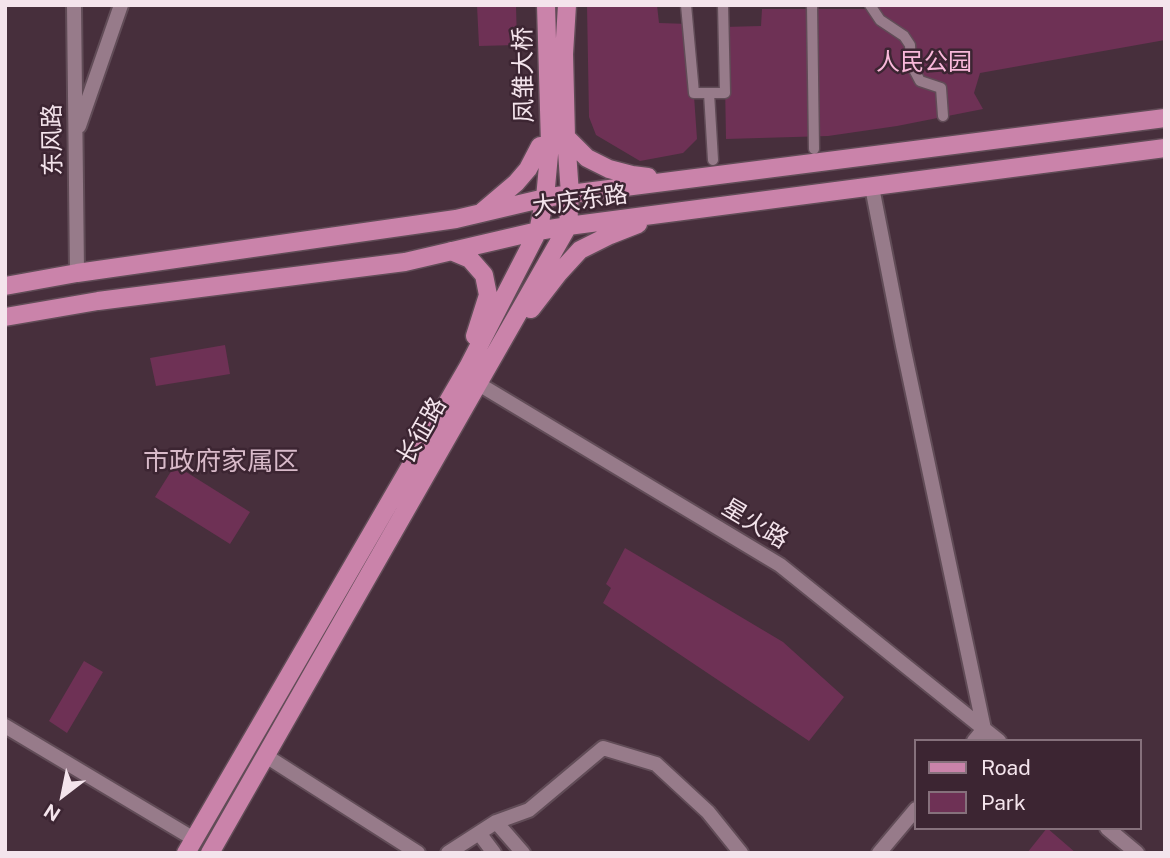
<!DOCTYPE html>
<html>
<head>
<meta charset="utf-8">
<style>
  body { margin:0 }
  #map { position:relative; width:1170px; height:858px; overflow:hidden; background:#472f3c; font-family:"Public Sans",sans-serif }
  canvas { display:block }
  .frame { position:absolute; inset:0; border:7px solid #f4e4ec; pointer-events:none }
  .legend { position:absolute; left:914px; top:739px; width:228px; height:91px; box-sizing:border-box; background:#3c2532; border:2px solid #86717c; margin:0; padding:9px 12px; list-style:none; font-size:21px; color:#f4e4ec }
  .legend li { display:flex; align-items:center; gap:14px; height:35px }
  .legend b { width:35px; border:2px solid #86717c }
  .north { position:absolute; left:28px; top:760px; width:70px; height:70px; -webkit-text-stroke:5px #3c2532; paint-order:stroke; rotate:212deg; font-size:19px; font-weight:700; line-height:28px; text-align:center; color:#f4e4ec }
  .north::after { content:''; display:block; margin:auto; width:24px; height:32px; background:#f4e4ec; clip-path:polygon(50% 0,100% 100%,50% 72%,0 100%) }
</style>
</head>
<body>
<div id="map">
<canvas width="1170" height="858"></canvas>
<div class="frame"></div>
<ul class="legend">
<li><b style="height:9px;background:#ca83aa"></b>Road</li>
<li><b style="height:19px;background:#6e3155"></b>Park</li>
</ul>
<div class="north">N</div>
</div>
<script>
const context = document.querySelector('canvas').getContext('2d');
context.lineJoin = 'round';
function paint(path, color) { context.fillStyle = color; context.fill(path, 'evenodd'); }
const poly = rows => new Path2D(rows.map(r => 'M' + r).join(''));
function trace(path, color, width, dash) { context.strokeStyle = color; context.lineWidth = width; context.lineCap = dash ? 'butt' : 'round'; context.setLineDash(dash || []); context.stroke(path); }
function label(font, color, halo, rows, align = 'center') {
  context.font = font + ' "Public Sans","Noto Sans SC",sans-serif'; context.lineWidth = 5; context.setLineDash([]); context.textBaseline = 'middle'; context.strokeStyle = halo; context.fillStyle = color; for (const [text, x, y, turn = 0] of rows) {
    context.save(); context.translate(x, y); context.rotate((+turn || 0) * Math.PI / 180); context.textAlign = isNaN(turn) ? turn : align; if (halo) context.strokeText(text, 0, 0); context.fillText(text, 0, 0); context.restore();
  }
}
paint(poly([
  [477,5,516,5,517,45,479,46],
  [587,5,657,5,659,23,689,24,697,139,683,153,640,161,596,135,589,117],
  [883,5,1165,5,1165,40,980,73,974,93,983,109,897,126,828,136,726,139,724,27,761,26,762,9,872,9],
  [225,345,230,374,156,386,150,358],
  [175,465,250,512,230,544,155,497],
  [625,548,783,642,844,697,809,741,603,603,611,588,606,584],
  [84,661,103,672,67,733,49,721],
  [1047,828,1076,853,1027,853]
]), '#6e3155');
const pedestrian = poly([
  [686,5,694,93,725,93,723,5],
  [812,5,814,149],
  [870,5,880,20,904,36,910,45,911,64,920,81,941,88,943,116],
  [709,93,713,160]
]);
const minor = poly([
  [74,5,77,273],
  [79,126,121,5],
  [872,187,903,346,984,729,974,741],
  [482,386,780,565,999,741],
  [5,726,194,839],
  [266,756,418,853],
  [496,822,529,810,603,748,656,764,708,812,741,853],
  [1107,828,1137,853],
  [479,833,494,853],
  [448,853,496,822,523,853],
  [879,853,916,809]
]);
const primary = poly([
  [566,137,587,158,609,169,632,175,648,177],
  [483,211,516,183,528,169,540,146],
  [451,251,470,259,484,275,488,295,475,336],
  [5,286,77,273,456,219,545,198,570,194,1165,118],
  [531,309,558,274,580,250,610,235,638,224],
  [5,317,98,301,405,262,538,231,568,226,1165,148],
  [186,853,468,367,538,231,545,198,550,144,546,5],
  [210,853,568,226,570,194,566,137,564,54,567,5]
]);
trace(pedestrian, '#614c57', 13);
trace(minor, '#614c57', 18);
trace(primary, '#614c57', 21);
trace(pedestrian, '#977b8a', 10);
trace(minor, '#977b8a', 14);
trace(primary, '#ca83aa', 18);
label('24px', '#f9b8da', '#3c2532', [
  ["人民公园",924,63]
]);
label('24px', '#f4e4ec', '#3c2532', [
  ["凤雏大桥",524,75,-91],
  ["东风路",53,140,-91],
  ["大庆东路",580,201,-8],
  ["长征路",422,431,-60],
  ["星火路",755,524,31]
]);
label('26px', '#d8bac9', '#3c2532', [
  ["市政府家属区",221,462]
]);
</script>
</body>
</html>
